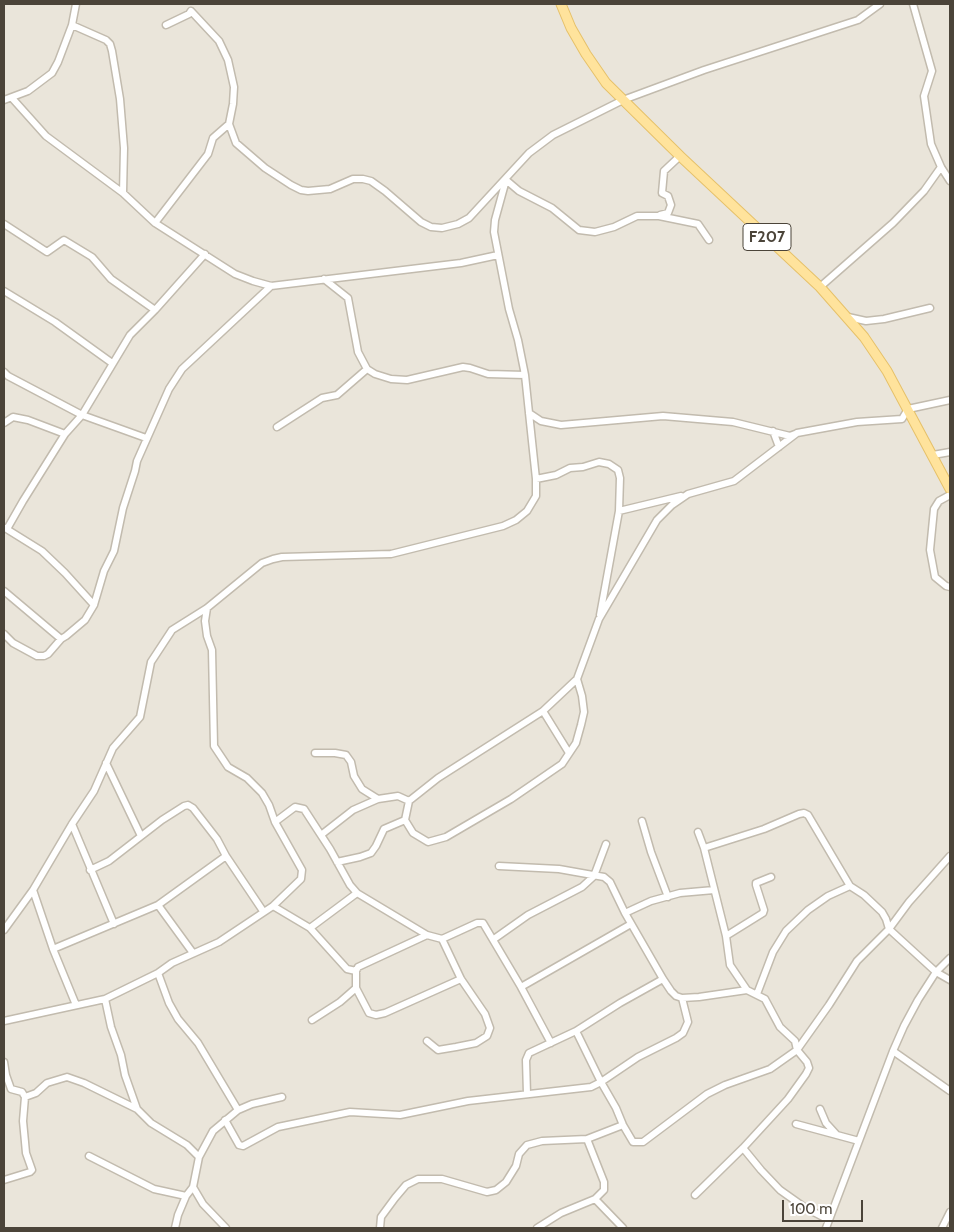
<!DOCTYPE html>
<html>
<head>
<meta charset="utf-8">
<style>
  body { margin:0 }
  #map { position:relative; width:954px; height:1232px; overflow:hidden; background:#f6f3ec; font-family:Cabin,sans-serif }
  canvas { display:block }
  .frame { position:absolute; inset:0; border:5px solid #4b4439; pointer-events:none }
  .scale { position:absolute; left:782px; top:1200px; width:81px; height:22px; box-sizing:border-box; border:2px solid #4b4439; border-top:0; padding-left:6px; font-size:15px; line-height:18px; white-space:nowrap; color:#4b4439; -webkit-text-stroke:4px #fff; paint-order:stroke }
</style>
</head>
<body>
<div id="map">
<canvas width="954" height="1232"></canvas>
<div class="frame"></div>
<div class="scale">100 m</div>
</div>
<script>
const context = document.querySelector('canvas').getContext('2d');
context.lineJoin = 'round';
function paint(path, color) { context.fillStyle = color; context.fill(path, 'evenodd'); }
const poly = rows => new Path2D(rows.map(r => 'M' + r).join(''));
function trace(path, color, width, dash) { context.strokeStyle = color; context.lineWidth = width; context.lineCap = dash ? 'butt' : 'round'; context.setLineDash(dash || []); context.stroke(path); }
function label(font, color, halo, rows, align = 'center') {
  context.font = font + ' Cabin,sans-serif'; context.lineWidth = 4; context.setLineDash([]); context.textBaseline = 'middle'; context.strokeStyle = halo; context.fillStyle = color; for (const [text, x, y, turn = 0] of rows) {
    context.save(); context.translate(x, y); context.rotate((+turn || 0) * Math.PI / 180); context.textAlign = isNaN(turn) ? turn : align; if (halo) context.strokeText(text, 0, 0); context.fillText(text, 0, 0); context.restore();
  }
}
paint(poly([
  [4,4,950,4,950,1228,4,1228]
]), '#eae5da');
const minor = poly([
  [913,4,932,71,924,96,931,144,941,167,950,181],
  [72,25,106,40,110,44,112,51,120,99,124,148,123,193],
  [166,25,189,14,191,11,219,41,228,60,234,87,233,104,229,124,236,143,265,168,291,185,301,190,308,191,330,189,353,179,363,179,371,181,385,191,421,222,431,227,442,228,458,224,469,218,529,153,553,135,623,100,704,70,858,20,880,4],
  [12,98,46,136,123,193,155,223,235,274,253,281,271,286,461,263,498,255],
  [4,100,28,91,52,73,58,62,72,25,76,4],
  [506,180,519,191,552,208,579,230,595,232,614,227,637,216,659,216,698,224,709,240],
  [660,215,668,213,671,205,668,196,662,193,664,171,680,156],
  [155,223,208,154,213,138,229,124],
  [4,224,47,252,64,240,92,257,111,279,155,310],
  [324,279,348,298,358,352,367,369,375,374,391,379,407,380,463,367,470,368,488,374,525,375],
  [820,287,893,223,924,191,941,167],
  [4,291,55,322,112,363],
  [848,317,866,321,884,319,930,308],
  [4,372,8,376,82,415,146,438],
  [529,413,541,421,561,425,663,416,733,422,790,436,795,434],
  [4,423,13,417,28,420,65,434],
  [277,427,322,398,337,395,367,369],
  [773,431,779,447],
  [933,455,950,452],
  [536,479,556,475,570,468,583,467,599,462,609,464,618,470,620,478,619,511,600,615],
  [950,495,939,501,934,509,930,550,935,577,946,586,950,587],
  [619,511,681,496],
  [5,528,42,551,65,573,94,605],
  [7,529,23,501,65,434,82,415,130,335,155,310,205,254],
  [4,591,61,639],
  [4,634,13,643,37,656,44,656,48,654,61,639,66,636,85,620,94,605,104,571,114,551,123,508,135,471,137,461,169,389,182,369,271,286],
  [543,711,577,679,599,619,657,520,672,505,688,494,734,481,797,433,857,422,902,419,908,409,950,400],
  [315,753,335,753,346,755,351,762,354,776,362,789,378,799],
  [569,753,543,711,438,778,409,801,405,820,413,833,428,842,446,837,511,799,562,764,576,743,581,725,584,712,582,696,577,679],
  [106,763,141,836],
  [642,821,651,852,668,897],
  [275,822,295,807,304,809,330,849,350,885,357,893,427,935,442,939,477,923,483,923,521,987,551,1043],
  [72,824,114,924],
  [698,832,704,848,726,936,730,965,747,990],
  [321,835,353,810,378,799,398,796,409,801],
  [704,848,764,829,799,814,804,813,808,815,850,886,864,895,882,912,886,919,889,929,936,972,950,980],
  [337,862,360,857,371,853,376,846,384,829,405,820],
  [499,866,559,869,604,877,610,882,625,913,663,979,671,991,676,996,682,998,699,997,747,990,765,999,780,1027,795,1041,797,1050,807,1062,809,1068,806,1074,788,1099,743,1148,695,1195],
  [90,870,109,861,162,820,184,806,188,805,193,808,217,839,226,856,263,911],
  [33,890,53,949,76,1005],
  [158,905,193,953],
  [273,906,310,928,347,969,356,971,358,967,427,935],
  [625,913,651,901,680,893,714,890],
  [310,928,357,893],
  [4,930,33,890,72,824,94,791,113,748,140,717,151,662,172,630,207,608,262,563,273,559,282,557,391,554,503,526,516,520,527,511,536,496,536,479,525,375,518,340,509,309,494,232,495,220,506,180],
  [726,936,763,913,764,910,756,885,756,883,771,877],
  [494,939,528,915,582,887,594,876,606,844],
  [53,949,158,905,226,856],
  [158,973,169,1003,178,1019,198,1043,238,1110],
  [521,987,631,924],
  [356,988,369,1013,376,1015,385,1013,461,979],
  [757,994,773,952,786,931,808,910,828,896,850,886],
  [105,999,111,1027,121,1055,125,1075,137,1109,151,1123,187,1145,199,1157],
  [312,1020,340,1002,356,988,356,971],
  [4,1021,105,999,158,973,172,963,219,942,273,906,301,879,302,870,275,822,269,805,262,793,247,778,228,767,214,746,212,650,207,636,205,621,207,608],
  [576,1031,601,1082,616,1108,623,1125,633,1142,643,1142,707,1094,725,1085,770,1069,797,1050,829,1005,857,961,889,929,909,902,950,856],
  [427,1041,438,1050,456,1047,476,1043,487,1036,490,1028,485,1014,461,979,442,939],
  [893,1051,950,1091],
  [4,1062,6,1075,11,1089,22,1092,25,1097,23,1121,25,1142,26,1153,32,1170,30,1172,4,1180],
  [527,1094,526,1060,529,1053,576,1031,620,1003,663,979],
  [25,1097,36,1093,47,1083,67,1077,84,1083,137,1109],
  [820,1109,826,1123,836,1134],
  [225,1120,239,1145,243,1146,278,1127,350,1112,400,1115,468,1101,591,1087,601,1082,638,1057,676,1038,683,1033,688,1022,682,998],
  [796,1124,859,1141],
  [743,1148,761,1170,780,1190,804,1207,829,1220],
  [89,1156,154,1189,186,1196],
  [193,1187,203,1204,226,1228],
  [595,1199,623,1228],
  [175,1228,178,1215,186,1196,193,1187,199,1157,213,1131,238,1110,252,1104,282,1097],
  [380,1228,381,1217,395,1198,406,1185,418,1179,442,1179,487,1192,496,1190,506,1182,516,1166,519,1154,527,1145,542,1141,587,1139,623,1125],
  [537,1228,561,1213,595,1199,604,1190,604,1182,587,1139],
  [826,1228,893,1051,904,1026,918,1000,936,972,950,958],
  [942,1228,950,1212]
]);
const major = poly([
  [561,4,571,28,586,54,606,83,680,156,820,287,864,337,887,371,950,489]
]);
trace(minor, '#c2bbae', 9);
trace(major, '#e6c16a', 11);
trace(minor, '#fff', 6);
trace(major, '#ffe39c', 9);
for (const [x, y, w] of [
  [767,237,48]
]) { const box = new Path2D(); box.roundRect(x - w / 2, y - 13.5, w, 27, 4); context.fillStyle = '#fff'; context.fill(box); trace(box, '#4b4439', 1); }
label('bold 16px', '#4b4439', null, [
  ["F207",767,237]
]);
</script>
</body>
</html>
